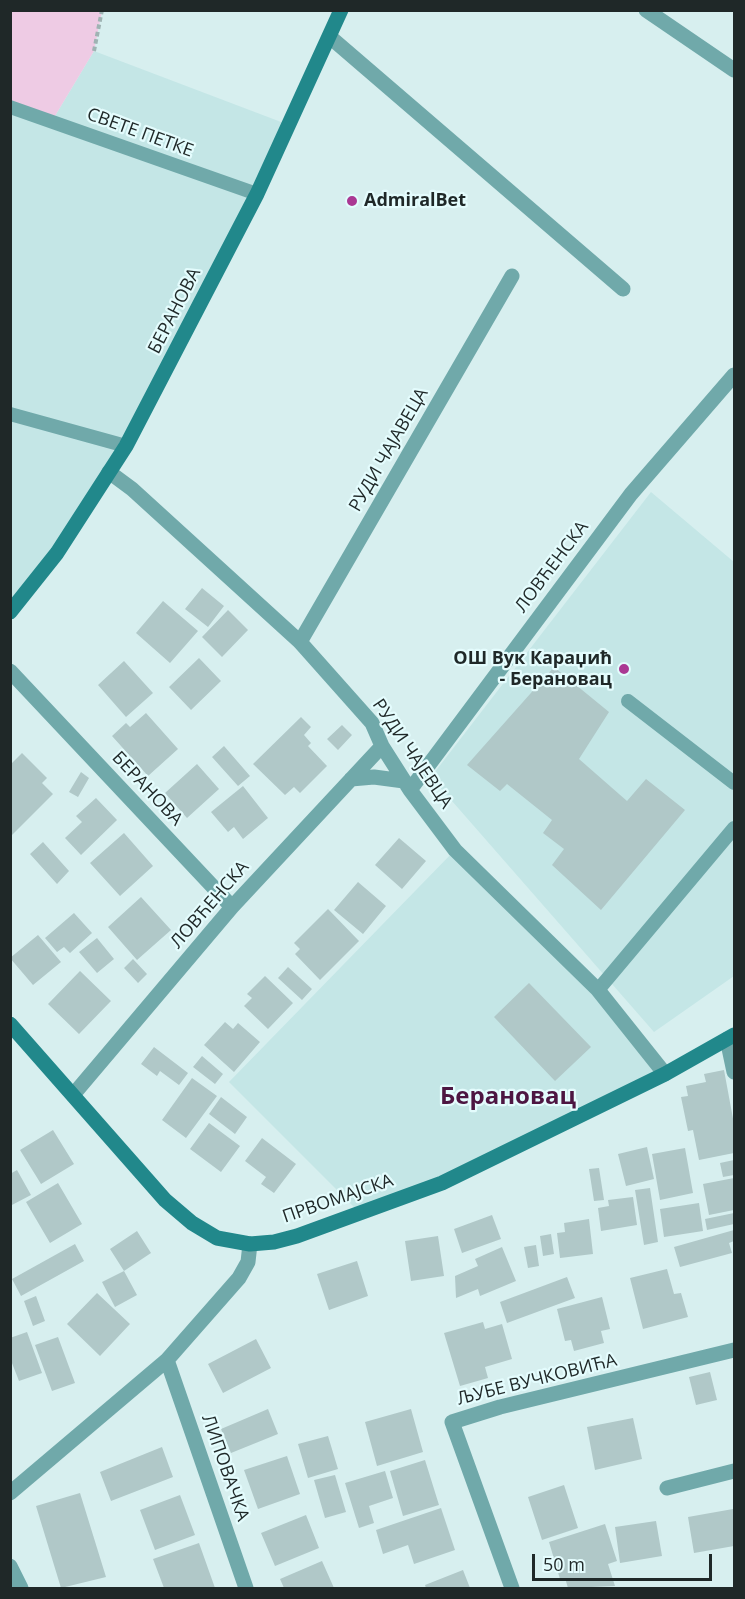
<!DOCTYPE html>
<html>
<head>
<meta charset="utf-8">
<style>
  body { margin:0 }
  #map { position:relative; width:745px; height:1599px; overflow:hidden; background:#d7efef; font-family:"Open Sans",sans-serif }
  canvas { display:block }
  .frame { position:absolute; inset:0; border:12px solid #1f2828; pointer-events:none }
  .scale { position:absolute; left:532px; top:1554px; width:180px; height:27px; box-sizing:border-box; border:3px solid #1f2828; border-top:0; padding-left:8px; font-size:18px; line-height:21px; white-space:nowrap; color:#1f2828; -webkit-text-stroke:4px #e4fcfd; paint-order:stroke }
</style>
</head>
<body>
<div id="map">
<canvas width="745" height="1599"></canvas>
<div class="frame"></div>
<div class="scale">50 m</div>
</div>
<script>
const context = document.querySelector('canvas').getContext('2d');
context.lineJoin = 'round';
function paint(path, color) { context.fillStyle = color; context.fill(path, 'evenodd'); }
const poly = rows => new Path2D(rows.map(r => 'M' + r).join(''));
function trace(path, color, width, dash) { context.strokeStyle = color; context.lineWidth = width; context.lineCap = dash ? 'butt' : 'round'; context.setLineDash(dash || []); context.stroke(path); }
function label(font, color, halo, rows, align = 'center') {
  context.font = font + ' "Open Sans",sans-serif'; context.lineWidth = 4.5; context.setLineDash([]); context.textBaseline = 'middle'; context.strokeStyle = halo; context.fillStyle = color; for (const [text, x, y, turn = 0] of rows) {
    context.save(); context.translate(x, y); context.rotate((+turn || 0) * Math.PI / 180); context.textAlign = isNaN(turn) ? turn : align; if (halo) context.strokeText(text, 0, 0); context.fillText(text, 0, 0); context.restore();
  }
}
paint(poly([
  [94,51,289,125,126,446,11,612,11,107,52,121],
  [651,492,734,562,734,976,654,1032,431,777],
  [455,850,598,990,665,1074,361,1214,229,1082]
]), '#c4e6e6');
paint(poly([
  [11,11,102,11,94,51,52,121,11,107]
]), '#eecbe4');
paint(poly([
  [202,588,224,606,208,627,185,609],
  [163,601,198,631,170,663,136,633],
  [228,610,248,630,222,657,202,637],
  [199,658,221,681,191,710,169,687],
  [124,661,153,693,126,717,98,685],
  [554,667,609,712,579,759,627,801,646,779,685,810,601,910,552,865,564,849,543,833,552,820,507,784,500,791,467,765],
  [146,713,178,749,148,776,112,736,126,723,130,727],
  [301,717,311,727,304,735,311,743,308,746,327,766,300,793,294,787,285,795,253,764],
  [342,725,352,735,338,750,327,739],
  [224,746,250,776,238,786,212,757],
  [22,753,47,778,42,783,53,794,10,837,10,765],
  [197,764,219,789,187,818,165,793],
  [81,772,89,778,78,797,69,792],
  [243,786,268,818,243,839,234,827,228,832,211,812],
  [96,798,117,820,81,855,65,838,82,822,76,816],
  [124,833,153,866,120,896,90,863],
  [399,838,426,861,402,889,375,865],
  [43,842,69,871,57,884,30,854],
  [358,882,386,906,363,934,334,910],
  [141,897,171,930,137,960,108,927],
  [328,909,359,941,320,980,295,954,300,949,294,943],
  [74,913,92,933,70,953,64,947,57,952,45,938],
  [38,935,61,962,33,985,10,958],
  [97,938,114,959,97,973,79,952],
  [133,959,147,974,138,983,124,968],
  [288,967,312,989,302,1000,278,978],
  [80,971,111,1001,79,1034,48,1004],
  [265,976,293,1003,268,1029,244,1006,252,998,247,994],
  [529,983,591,1047,555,1081,494,1017],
  [225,1022,233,1029,238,1023,260,1042,234,1072,204,1045],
  [154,1047,188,1073,179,1085,160,1071,157,1076,141,1064],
  [202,1056,223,1074,215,1084,193,1067],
  [724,1070,734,1124,734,1153,699,1160,693,1130,688,1131,681,1097,688,1096,686,1086,706,1082,704,1074],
  [192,1078,217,1096,186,1138,162,1120],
  [221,1097,247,1117,235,1134,209,1114],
  [209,1123,240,1146,221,1172,190,1149],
  [53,1130,74,1164,41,1184,20,1150],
  [262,1138,296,1164,274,1193,261,1184,266,1177,245,1161],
  [647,1147,654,1179,626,1186,618,1154],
  [685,1148,693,1193,660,1200,652,1154],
  [734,1160,734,1175,723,1177,720,1163],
  [599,1168,604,1200,594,1201,589,1169],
  [17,1170,31,1195,10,1206,10,1174],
  [734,1178,734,1210,709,1215,703,1184],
  [58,1183,82,1224,50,1243,26,1202],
  [650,1188,658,1242,644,1245,635,1190],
  [633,1197,637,1225,601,1231,598,1208,609,1206,608,1200],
  [699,1203,703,1231,664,1237,660,1209],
  [734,1213,734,1224,707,1230,705,1219],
  [492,1215,501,1239,462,1253,454,1229],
  [589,1219,593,1254,560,1258,557,1233,565,1232,564,1223],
  [734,1230,734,1241,729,1243,732,1253,680,1267,674,1247],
  [137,1231,151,1253,124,1271,110,1249],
  [551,1234,554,1254,543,1256,540,1236],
  [438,1236,444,1276,411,1281,405,1241],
  [75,1244,84,1261,21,1296,12,1279],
  [536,1245,539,1266,528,1268,524,1247],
  [502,1247,516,1281,480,1296,478,1289,456,1298,455,1276,478,1266,475,1259],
  [357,1261,368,1296,329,1310,317,1274],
  [667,1269,674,1294,681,1293,688,1317,643,1329,630,1278],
  [124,1271,137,1295,115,1307,102,1282],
  [567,1277,575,1298,507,1323,500,1302],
  [97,1293,130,1324,100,1356,67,1324],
  [36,1296,45,1321,33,1326,24,1301],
  [602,1297,610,1329,601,1331,604,1343,574,1351,571,1340,565,1341,557,1309],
  [483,1322,485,1329,502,1324,512,1359,485,1367,488,1378,460,1386,444,1333],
  [27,1332,42,1373,19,1381,10,1358,10,1338],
  [58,1337,75,1383,52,1391,35,1345],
  [256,1339,271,1368,223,1393,208,1364],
  [710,1372,717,1400,696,1405,689,1377],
  [268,1409,278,1434,231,1453,221,1429],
  [411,1409,423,1452,377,1466,365,1422],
  [633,1418,642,1459,595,1470,587,1427],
  [328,1436,338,1469,308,1478,298,1444],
  [162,1447,173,1477,111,1501,100,1472],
  [287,1456,300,1494,258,1509,244,1470],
  [425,1460,439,1505,403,1516,390,1471],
  [385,1471,393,1498,369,1506,374,1523,359,1528,345,1483],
  [335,1475,346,1512,325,1518,314,1480],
  [564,1485,578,1528,542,1540,528,1497],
  [80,1493,106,1577,61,1588,36,1506],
  [180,1495,195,1535,155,1550,140,1510],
  [441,1508,455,1550,414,1564,408,1545,383,1554,376,1530],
  [733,1509,734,1546,694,1553,688,1517],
  [306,1515,319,1548,275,1566,261,1533],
  [656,1521,662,1556,620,1563,615,1527],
  [605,1524,617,1561,608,1564,615,1586,568,1588,565,1578,560,1579,549,1542],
  [199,1543,215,1588,164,1588,153,1559],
  [322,1561,334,1588,284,1588,280,1579],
  [463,1570,470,1588,426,1588,425,1585]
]), '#b0c8c8');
trace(poly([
  [94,51,102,10]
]), '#9fb3b3', 4, [4.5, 3]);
trace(poly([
  [10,107,257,194],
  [10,414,126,446],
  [628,701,734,783],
  [598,990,734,828]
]), '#70a9aa', 14);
trace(poly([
  [646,10,734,70],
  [330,37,623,289],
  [109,472,132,489,300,642,372,723,382,746,410,790,455,850,598,990,665,1074],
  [300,642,512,276],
  [10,671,232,907],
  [351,779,374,777,404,781],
  [410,790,631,494,734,375],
  [727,1039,734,1072],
  [73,1095,232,907,382,746],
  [167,1360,246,1588],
  [667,1488,734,1471],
  [10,1493,167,1360,239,1278,248,1262,250,1244],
  [10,1566,21,1588],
  [512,1588,452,1422,500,1407,734,1350]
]), '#70a9aa', 15);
trace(poly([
  [10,612,57,553,126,446,257,194,341,10],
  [10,1024,165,1200,192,1223,217,1238,250,1244,274,1242,297,1236,442,1183,665,1074,734,1035]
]), '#21888b', 15);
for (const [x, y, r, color] of [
  [352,201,6,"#aa3893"],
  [624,669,6,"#aa3893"]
]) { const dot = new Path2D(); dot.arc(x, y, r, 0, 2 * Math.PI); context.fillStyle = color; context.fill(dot); trace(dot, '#e4fcfd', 2); }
label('18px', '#1f2828', '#e4fcfd', [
  ["СВЕТЕ ПЕТКЕ",140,133,20],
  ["БЕРАНОВА",175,311,-63],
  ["РУДИ ЧАЈАВЕЦА",389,450,-60],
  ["ЛОВЋЕНСКА",552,567,-53],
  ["РУДИ ЧАЈЕВЦА",412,754,56],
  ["БЕРАНОВА",147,789,47],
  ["ЛОВЋЕНСКА",210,905,-49],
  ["ПРВОМАЈСКА",338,1199,-19],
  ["ЉУБЕ ВУЧКОВИЋА",537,1380,-14],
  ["ЛИПОВАЧКА",225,1468,71]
]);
label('bold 18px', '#1f2828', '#e4fcfd', [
  ["AdmiralBet",364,201],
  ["ОШ Вук Караџић",612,659,"right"],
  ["- Берановац",612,680,"right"]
], 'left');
label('bold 24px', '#4d1642', '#e4fcfd', [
  ["Берановац",508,1097]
]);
</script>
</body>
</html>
